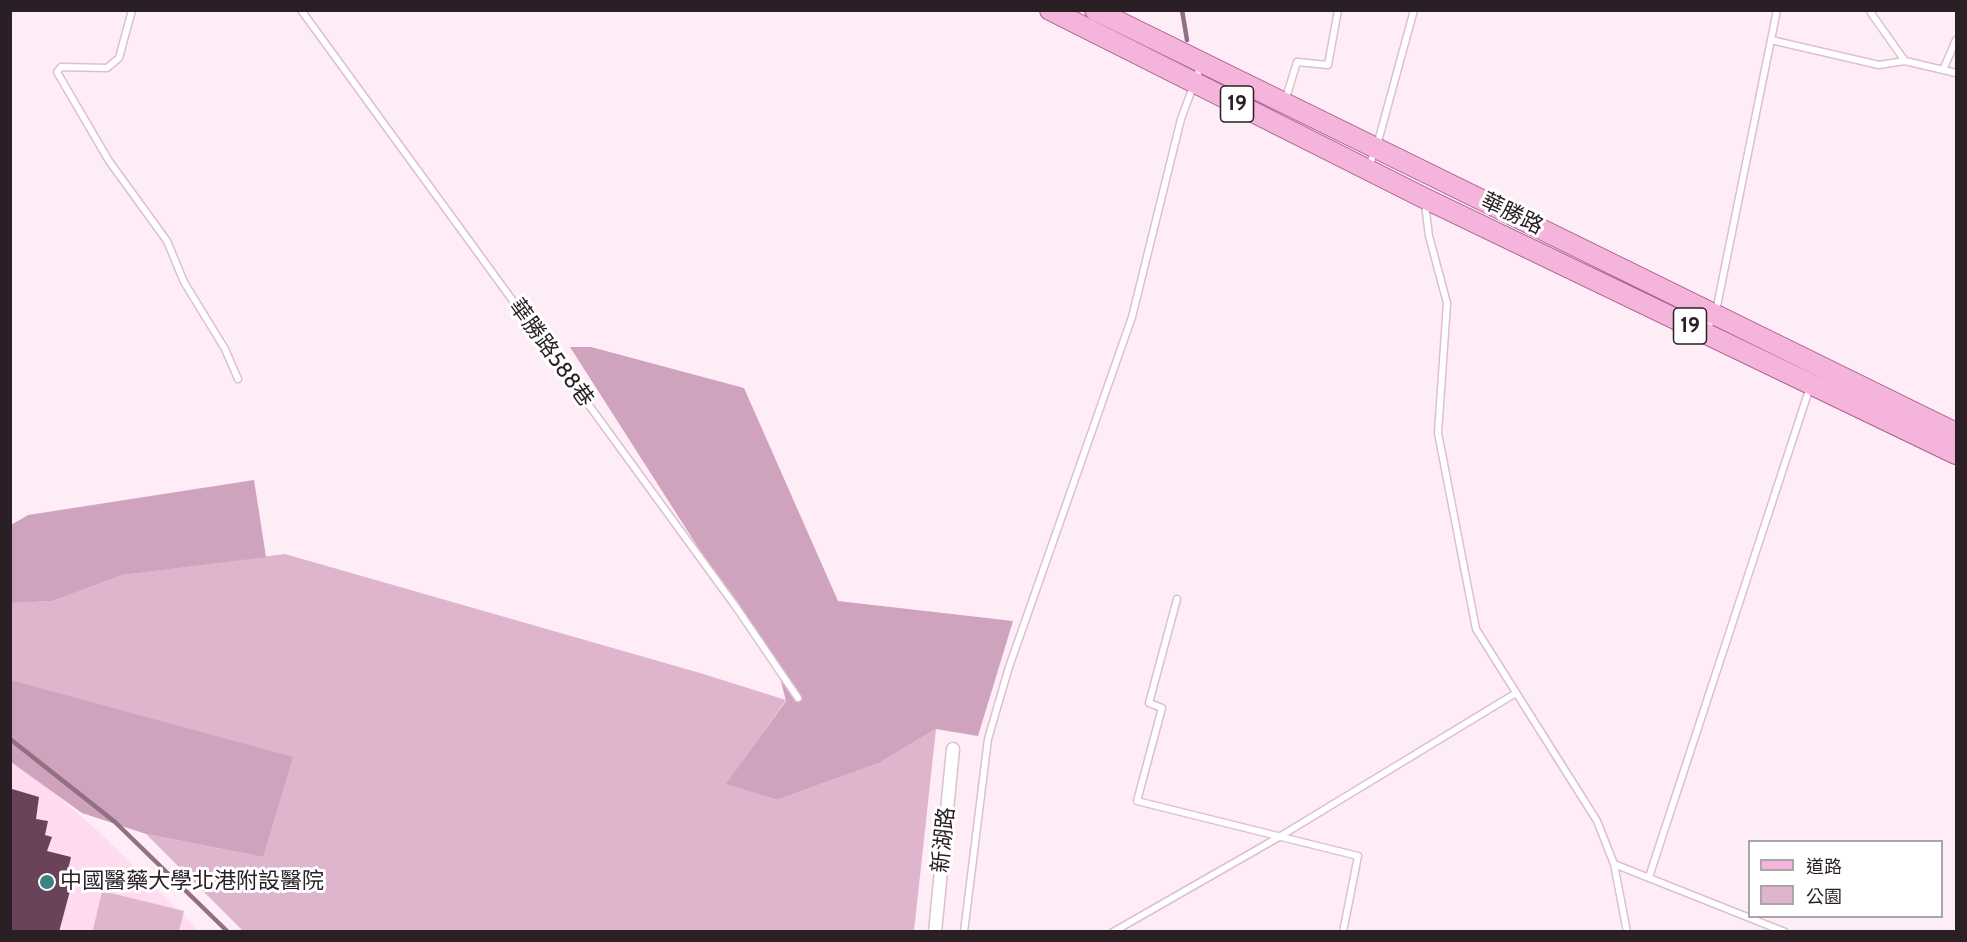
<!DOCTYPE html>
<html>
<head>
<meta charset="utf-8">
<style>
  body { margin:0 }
  #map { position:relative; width:1967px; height:942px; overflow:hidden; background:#feecf6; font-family:Cabin,"Noto Sans TC",sans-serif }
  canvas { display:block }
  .frame { position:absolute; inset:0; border:12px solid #291f25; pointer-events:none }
  .legend { position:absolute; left:1748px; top:840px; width:195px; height:78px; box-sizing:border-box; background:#fff; border:2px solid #a9a5a8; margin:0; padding:8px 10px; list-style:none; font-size:18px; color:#291f25 }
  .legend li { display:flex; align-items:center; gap:12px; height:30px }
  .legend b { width:30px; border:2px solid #a9a5a8 }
</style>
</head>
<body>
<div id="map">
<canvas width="1967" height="942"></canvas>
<div class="frame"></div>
<ul class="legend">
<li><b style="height:8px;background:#f4b4dc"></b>道路</li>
<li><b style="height:16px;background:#deb5cc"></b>公園</li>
</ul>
</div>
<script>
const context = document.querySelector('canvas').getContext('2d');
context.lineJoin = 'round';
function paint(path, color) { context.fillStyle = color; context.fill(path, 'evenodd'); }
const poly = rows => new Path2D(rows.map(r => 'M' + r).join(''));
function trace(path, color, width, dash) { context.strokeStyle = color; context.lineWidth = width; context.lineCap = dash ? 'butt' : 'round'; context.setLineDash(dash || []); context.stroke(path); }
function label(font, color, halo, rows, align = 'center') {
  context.font = font + ' Cabin,"Noto Sans TC",sans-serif'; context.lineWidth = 6; context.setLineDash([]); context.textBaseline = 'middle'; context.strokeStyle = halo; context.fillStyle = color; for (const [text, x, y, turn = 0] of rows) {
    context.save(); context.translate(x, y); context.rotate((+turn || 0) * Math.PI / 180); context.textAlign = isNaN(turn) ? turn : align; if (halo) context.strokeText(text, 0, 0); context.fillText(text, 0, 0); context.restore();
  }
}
paint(poly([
  [10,755,99,832,199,931,11,931]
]), '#ffdbef');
paint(poly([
  [285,554,700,673,786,700,727,784,777,800,879,763,936,729,914,931,243,931,146,834,263,857,11,680,11,603,53,601,123,575],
  [102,891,184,911,179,931,93,930]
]), '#deb5cc');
paint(poly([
  [570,347,591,347,744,388,838,601,1013,621,978,736,936,729,879,763,777,800,726,784,786,701,779,674],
  [254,480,266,557,123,575,53,601,11,603,11,525,28,515],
  [10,680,293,757,263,857,146,834,82,813,11,762]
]), '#cfa3bd');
trace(poly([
  [1182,10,1187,40],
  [10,739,115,822,228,932]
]), '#917083', 4.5);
paint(poly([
  [12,789,39,797,36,819,48,821,45,835,52,837,47,851,71,857,68,870,75,872,59,932,10,932]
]), '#6a435a');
const service = poly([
  [132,10,119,58,107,68,61,67,57,72,109,161,167,241,184,282,225,349,238,379],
  [301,10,736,607,798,698],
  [1871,13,1905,61],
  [1771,40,1879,65,1905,61,1956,73],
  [1943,70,1956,40],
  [1285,101,1297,62,1328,65,1338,10],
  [1368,168,1376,149,1414,10],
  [1425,204,1429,236,1447,303,1438,433,1476,629,1597,821,1614,864,1785,932],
  [1705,331,1715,316,1777,10],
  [1177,599,1149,703,1162,708,1137,801,1358,856,1343,932],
  [1614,864,1627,932],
  [1649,877,1810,387],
  [964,932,988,739,1009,667,1132,317,1181,119,1201,65],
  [1113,932,1279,837,1516,693]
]);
const minor = poly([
  [935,932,953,749]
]);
const primary = poly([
  [1050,10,1424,198,1956,454],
  [1095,10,1956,433]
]);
trace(service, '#dcc0d0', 9);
trace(minor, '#dcc0d0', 15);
trace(primary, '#a85f8c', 22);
trace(service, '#fff', 6);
trace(minor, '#fff', 12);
trace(primary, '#f4b4dc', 20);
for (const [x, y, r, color] of [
  [47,882,8,"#3b8381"]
]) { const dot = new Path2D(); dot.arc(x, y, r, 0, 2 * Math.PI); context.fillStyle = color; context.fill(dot); trace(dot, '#fff', 2); }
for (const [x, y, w] of [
  [1237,104,33],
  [1690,326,33]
]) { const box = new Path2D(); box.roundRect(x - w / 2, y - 18, w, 36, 4.5); context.fillStyle = '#fff'; context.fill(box); trace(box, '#291f25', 1.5); }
label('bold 21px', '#291f25', null, [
  ["19",1237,104],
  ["19",1690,326]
]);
label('22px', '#291f25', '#fff', [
  ["華勝路",1512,214,26],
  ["華勝路588巷",551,353,54],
  ["新湖路",944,840,-84]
]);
label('22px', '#291f25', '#fff', [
  ["中國醫藥大學北港附設醫院",60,882]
], 'left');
</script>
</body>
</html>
